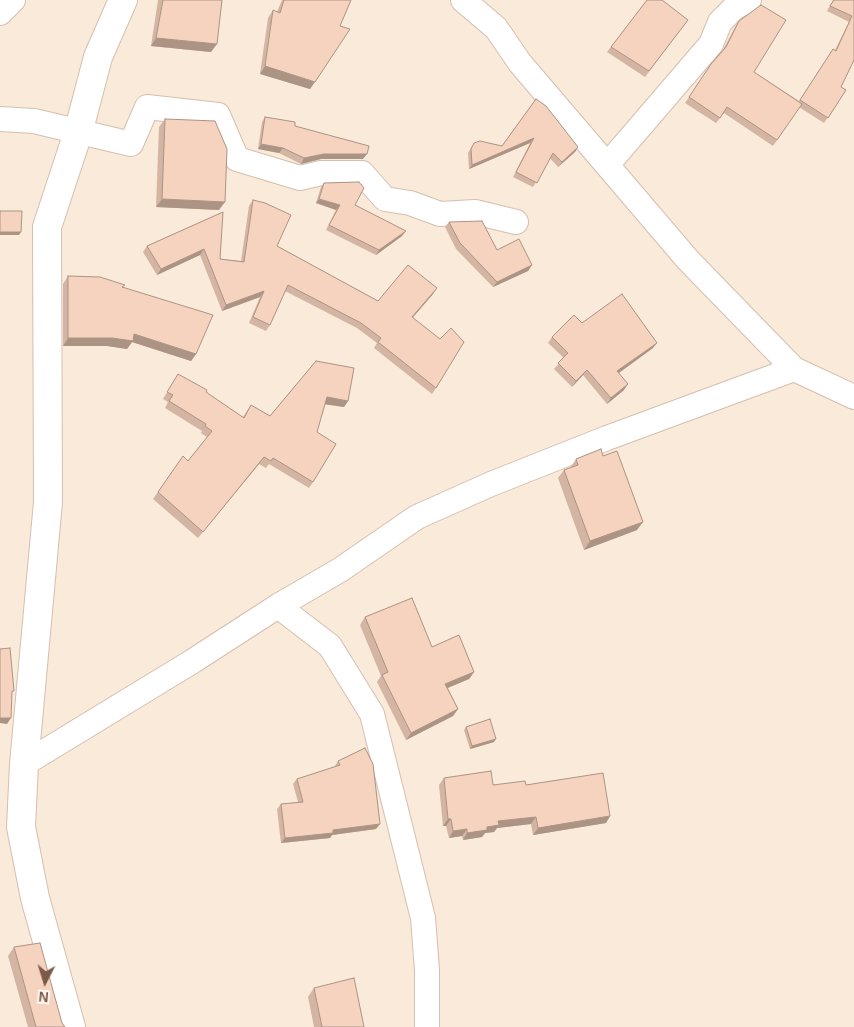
<!DOCTYPE html>
<html>
<head>
<meta charset="utf-8">
<style>
  body { margin:0 }
  #map { position:relative; width:854px; height:1027px; overflow:hidden; background:#fef6e9; font-family:Helvetica,sans-serif }
  canvas { display:block }
  .north { position:absolute; left:20px; top:957px; width:50px; height:50px; -webkit-text-stroke:4px #fff9f1; paint-order:stroke; rotate:185deg; font-size:14px; font-weight:700; line-height:20px; text-align:center; color:#7c5a49 }
  .north::after { content:''; display:block; margin:auto; width:18px; height:22px; background:#7c5a49; clip-path:polygon(50% 0,100% 100%,50% 72%,0 100%) }
</style>
</head>
<body>
<div id="map">
<canvas width="854" height="1027"></canvas>
<div class="north">N</div>
</div>
<script>
const context = document.querySelector('canvas').getContext('2d');
context.lineJoin = 'round';
function paint(path, color) { context.fillStyle = color; context.fill(path, 'evenodd'); }
const poly = rows => new Path2D(rows.map(r => 'M' + r).join(''));
function trace(path, color, width, dash) { context.strokeStyle = color; context.lineWidth = width; context.lineCap = dash ? 'butt' : 'round'; context.setLineDash(dash || []); context.stroke(path); }
paint(poly([
  [0,0,854,0,854,1027,0,1027]
]), '#f9ead9');
const minor = poly([
  [463,0,496,28,520,63,688,260,794,369,854,397],
  [0,13,13,0],
  [0,119,34,121,131,144,147,107,218,115,237,159,300,178,321,173,362,173,385,199,410,203,440,214,475,212,516,222],
  [608,164,711,44,720,22,734,8,749,0],
  [278,606,330,646,372,714,423,918,427,970,427,1027],
  [24,764,193,661,278,606,340,570,417,517,491,484,607,438,794,369]
]);
const tertiary = poly([
  [71,1027,35,898,21,827,24,764,48,502,47,227,78,133,98,57,123,0]
]);
trace(minor, '#d5bfaf', 26);
trace(tertiary, '#d5bfaf', 30);
trace(minor, '#fff', 24);
trace(tertiary, '#fff', 28);
paint(poly([
  [158,0,222,0,211,52,151,46],
  [282,0,351,0,310,89,260,74,268,18,273,10,277,12],
  [647,0,684,25,645,77,607,52],
  [833,0,854,0,854,60,841,87,846,90,824,123,799,107,773,146,724,113,716,123,685,103,711,64,723,50,735,27,739,21,754,72,799,101,833,49,835,50,849,22,827,11],
  [536,99,578,147,575,152,558,167,550,158,533,187,513,177,530,143,469,169,468,153,474,143,502,146],
  [265,117,295,126,363,159,321,159,301,164,279,153,258,149,262,122],
  [165,119,219,210,156,207,159,127],
  [324,183,355,205,402,236,376,255,326,230,336,210,316,203,321,187],
  [253,200,277,246,378,301,433,294,413,317,436,388,432,394,374,348,377,343,357,328,285,291,270,325,266,331,249,323,260,297,222,311,200,255,157,275,143,252,147,246,223,212,220,259,241,261,249,206],
  [449,222,497,250,532,265,528,271,493,287,456,249,445,227],
  [68,276,124,287,196,354,191,361,132,342,127,349,107,346,63,346,63,284],
  [582,323,653,348,619,373,624,390,607,404,583,375,572,387,554,369,564,358,548,343,552,337],
  [316,361,348,401,344,407,325,404,317,432,313,482,309,488,269,464,266,468,259,464,198,538,153,499,183,456,188,461,207,437,201,433,202,431,165,408,168,402,163,399,178,374,243,417,251,405,270,416],
  [603,456,637,530,584,550,558,478,564,470,570,468,576,459],
  [365,617,432,647,474,672,469,679,448,688,458,709,453,716,406,740,377,682,381,676,360,625],
  [466,727,494,742,470,749,464,730],
  [338,761,376,829,332,835,330,838,281,843,277,809,281,804,298,802,293,784,297,779,335,767,335,766],
  [444,778,493,785,526,785,610,816,606,823,533,835,531,824,497,828,494,832,485,833,482,837,463,840,462,836,449,838,446,826,443,826,439,785],
  [14,947,62,1023,65,1027,28,1027,8,956],
  [314,988,364,1027,314,1027,308,997]
]), '#d4b5a3');
paint(poly([
  [156,38,217,44,211,52,151,46],
  [265,66,315,82,310,89,260,74],
  [534,138,530,143,469,169,472,165],
  [261,144,283,148,279,153,258,149],
  [578,147,575,152,558,167,562,162],
  [324,154,367,154,363,159,321,159,301,164,304,158],
  [162,199,225,202,219,210,156,207],
  [319,199,340,205,336,210,316,203],
  [406,231,402,236,376,255,379,250],
  [0,232,21,232,19,235,0,235],
  [204,249,200,255,157,275,161,269],
  [532,265,528,271,493,287,497,282],
  [437,288,433,294,408,323,412,317],
  [264,291,260,297,222,311,226,305],
  [134,334,196,354,191,361,132,342,127,349,107,346,63,346,68,338],
  [657,343,653,348,613,377,617,371],
  [587,370,583,375,572,387,576,381],
  [628,384,624,390,607,404,611,398],
  [327,397,348,401,344,407,323,404],
  [264,457,259,464,198,538,203,532],
  [643,522,637,530,584,550,590,541],
  [474,672,469,679,440,691,445,684],
  [458,709,453,716,406,740,411,733],
  [0,718,11,718,7,724,0,723],
  [496,739,494,742,470,749,472,746],
  [610,816,606,823,533,835,538,828],
  [536,817,531,824,497,828,494,832,485,833,482,837,463,840,467,833,487,827,498,821],
  [448,819,451,819,446,826,443,826],
  [380,824,376,829,332,835,330,838,281,843,285,838,333,830],
  [467,829,462,836,449,838,453,831]
]), '#ac9485');
const building = poly([
  [163,0,222,0,217,44,156,38,163,0],
  [284,0,351,0,340,26,350,29,315,82,265,66,273,10,280,13,284,0],
  [647,0,662,0,688,20,649,71,611,47,647,0],
  [834,0,854,0,854,60,841,87,846,90,828,118,800,100,833,49,836,51,852,16,830,6,834,0],
  [761,5,786,20,754,72,802,104,777,140,727,107,720,118,689,97,711,64,726,47,739,21,761,5],
  [536,99,546,106,578,147,562,162,553,153,537,183,516,172,534,138,472,165,471,149,474,143,480,141,502,146,536,99],
  [265,117,295,122,295,126,369,146,367,154,324,154,304,158,283,148,261,144,265,117],
  [165,119,215,121,227,149,225,202,162,199,165,119],
  [359,182,364,188,355,205,406,231,379,250,329,225,340,205,319,199,324,183,359,182],
  [253,200,265,203,291,215,277,246,378,301,408,265,437,288,412,317,440,339,451,328,464,342,436,388,378,342,381,338,361,323,288,285,270,325,253,317,264,291,226,305,204,249,161,269,147,246,223,212,220,259,244,262,253,200],
  [0,211,22,211,21,232,0,232,0,211],
  [482,221,497,250,519,239,532,265,497,282,460,243,449,222,482,221],
  [68,276,100,277,125,285,122,287,213,315,196,354,134,334,133,341,112,338,68,338,68,276],
  [622,294,657,343,617,371,628,384,611,398,587,370,576,381,558,363,568,353,552,337,574,315,582,323,622,294],
  [316,361,354,368,348,401,327,397,317,432,336,444,313,482,273,458,271,461,264,457,203,532,158,492,183,456,188,461,212,431,205,426,206,424,169,401,173,395,167,392,178,374,207,390,206,392,244,418,251,405,270,416,316,361],
  [601,449,603,456,617,451,643,522,590,541,564,470,578,465,576,459,601,449],
  [412,598,432,647,459,635,474,672,445,684,458,709,411,733,382,675,388,672,365,617,412,598],
  [10,648,14,691,12,691,11,718,0,718,0,649,10,648],
  [490,719,496,739,472,746,466,727,490,719],
  [365,748,373,764,380,824,333,830,333,833,285,838,281,804,303,802,297,779,340,765,338,761,365,748],
  [491,771,493,785,525,781,526,785,603,773,610,816,538,828,536,817,498,821,499,825,487,827,487,830,467,833,467,829,453,831,451,819,448,819,444,778,491,771],
  [40,943,62,1023,65,1027,36,1027,14,947,40,943],
  [354,978,364,1027,322,1027,314,988,354,978]
]);
paint(building, '#f6d3be');
trace(building, '#ac9485', 1);
</script>
</body>
</html>
